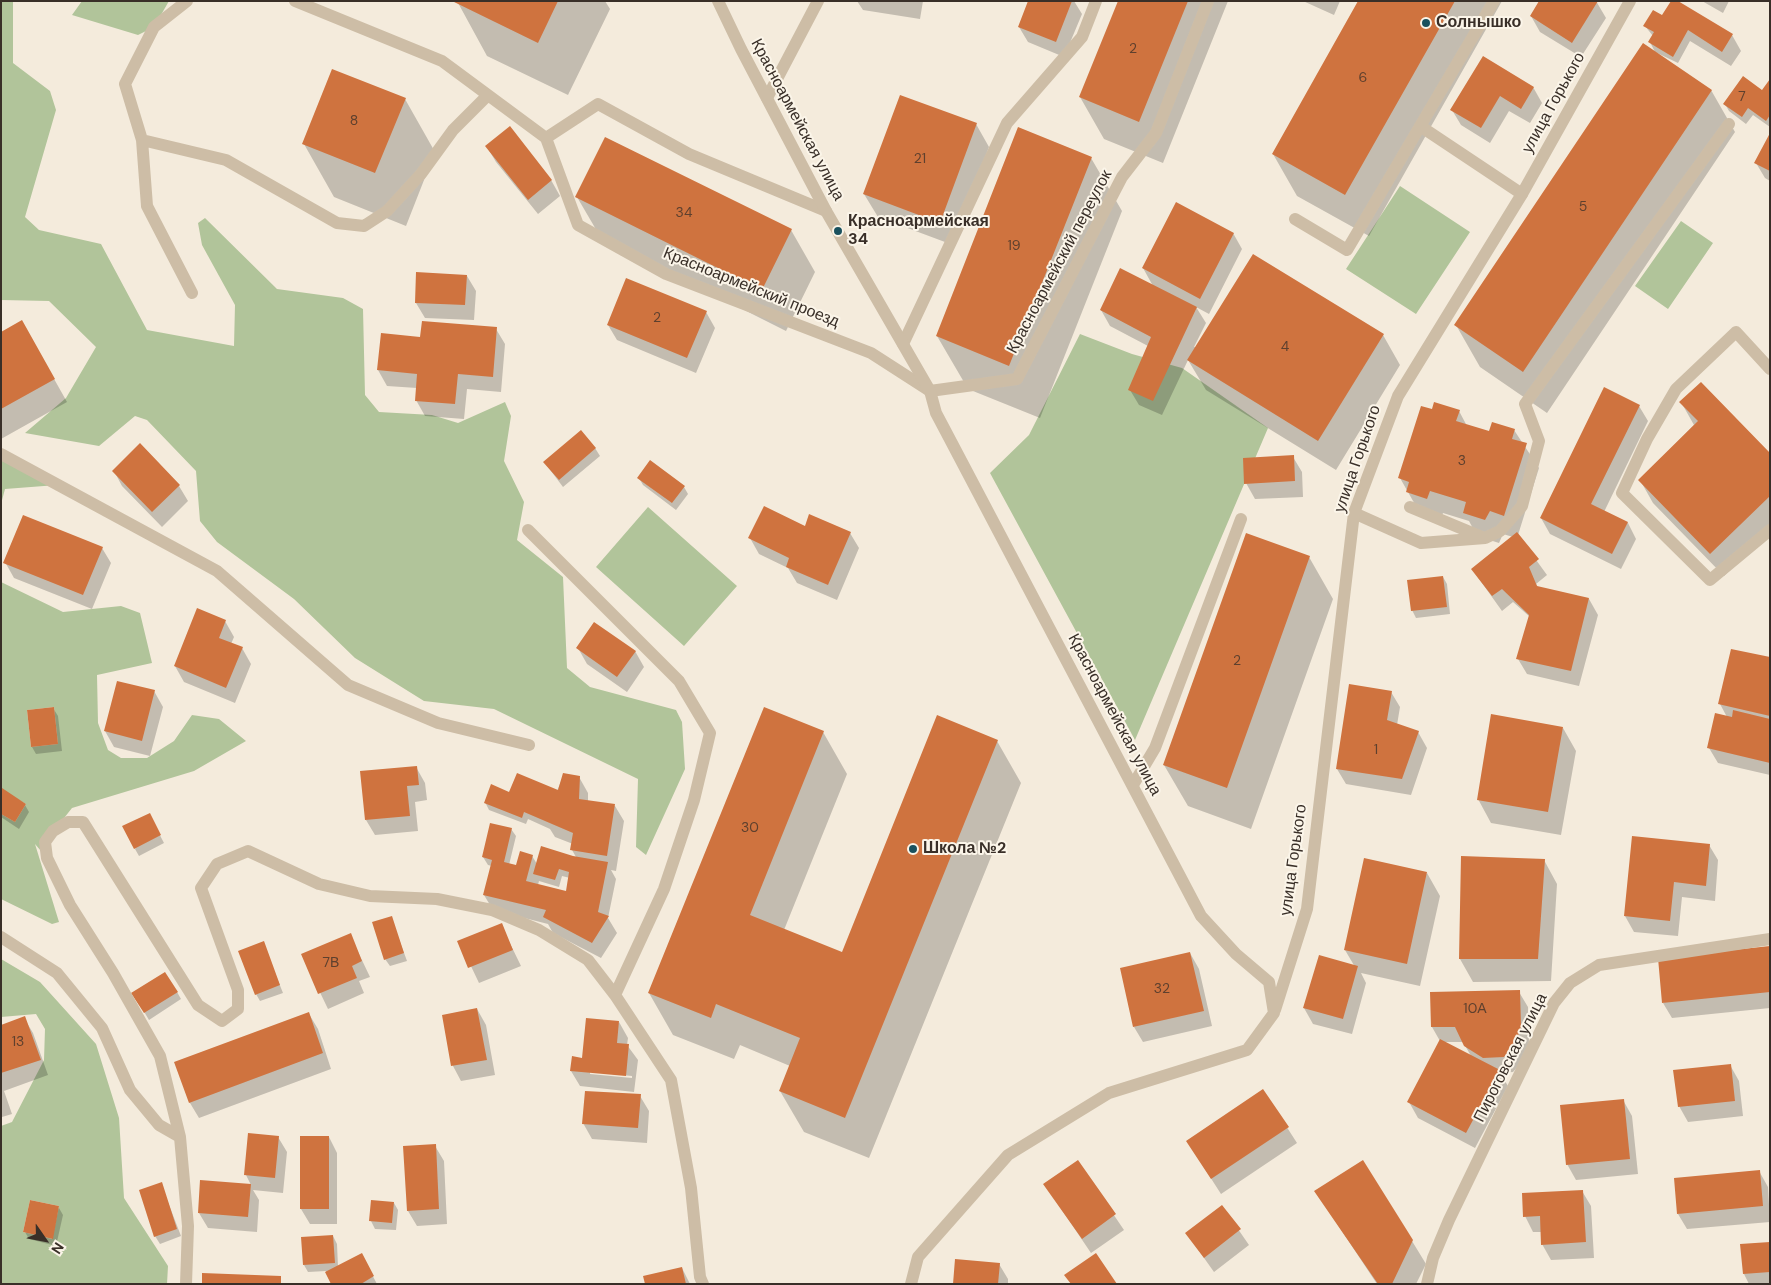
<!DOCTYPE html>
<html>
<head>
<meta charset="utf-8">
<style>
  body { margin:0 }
  #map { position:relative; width:1771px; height:1285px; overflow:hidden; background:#f4ebdc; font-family:"DM Sans",sans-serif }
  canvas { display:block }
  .frame { position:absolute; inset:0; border:2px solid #392f28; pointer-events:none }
  .north { position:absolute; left:20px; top:1215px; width:50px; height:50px; -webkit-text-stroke:4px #fbf5e9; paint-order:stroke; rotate:123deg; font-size:14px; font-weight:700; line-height:20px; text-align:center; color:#392f28 }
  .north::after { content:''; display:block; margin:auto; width:18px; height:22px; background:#392f28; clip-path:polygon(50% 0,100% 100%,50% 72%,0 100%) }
</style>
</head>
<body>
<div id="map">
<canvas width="1771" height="1285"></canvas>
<div class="frame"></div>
<div class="north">N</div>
</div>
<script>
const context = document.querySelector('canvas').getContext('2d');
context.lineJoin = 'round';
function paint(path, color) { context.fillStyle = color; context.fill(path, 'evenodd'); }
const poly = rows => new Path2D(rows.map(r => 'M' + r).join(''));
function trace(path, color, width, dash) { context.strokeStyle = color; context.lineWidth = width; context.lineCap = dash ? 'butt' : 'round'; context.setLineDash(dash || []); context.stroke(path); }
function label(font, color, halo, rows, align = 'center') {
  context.font = font + ' "DM Sans",sans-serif'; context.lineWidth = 4; context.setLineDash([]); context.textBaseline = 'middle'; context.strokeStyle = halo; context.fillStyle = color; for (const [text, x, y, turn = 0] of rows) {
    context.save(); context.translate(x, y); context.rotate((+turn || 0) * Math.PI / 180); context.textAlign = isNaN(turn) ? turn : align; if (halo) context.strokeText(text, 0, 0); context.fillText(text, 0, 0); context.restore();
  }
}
paint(poly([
  [1,1,13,1,13,63,50,91,56,110,25,217,39,230,101,244,147,330,234,346,235,305,202,245,198,223,205,218,277,289,343,298,363,309,365,395,379,412,432,415,458,423,505,402,511,416,504,461,524,502,517,540,563,577,567,668,590,687,676,710,682,722,685,769,646,855,636,847,638,779,494,709,424,701,355,658,294,599,217,542,200,521,196,471,147,420,135,416,99,446,25,433,66,398,96,347,49,301,1,300],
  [82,1,169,1,154,27,138,35,72,15],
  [1400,186,1470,232,1416,314,1346,269],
  [1681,221,1713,243,1668,309,1635,286],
  [1080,334,1132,354,1182,368,1268,428,1135,740,990,473,1029,435],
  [1,459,57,485,5,489,1,504],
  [648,507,737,586,684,646,596,567],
  [1,582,63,612,121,606,140,613,152,663,97,675,98,723,108,750,121,758,147,758,174,741,192,715,219,719,246,741,194,771,72,808,45,842,47,858,35,844,59,922,52,924,1,899,1,814,15,822,26,804,1,790],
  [54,707,58,744,31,747,27,710],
  [1,959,40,982,96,1044,119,1118,124,1198,168,1266,167,1284,1,1284,1,1126,12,1122,44,1060,45,1029,36,1014,1,1017],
  [30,1200,59,1206,52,1239,23,1232]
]), '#b1c49a');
paint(poly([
  [457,1,605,1,610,9,568,95,487,56],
  [857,1,923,1,920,19,863,10],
  [1029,1,1074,1,1082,14,1064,57,1028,42,1019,27],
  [1119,1,1228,1,1163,163,1104,139,1080,97],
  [1303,1,1340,1,1334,15],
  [1360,1,1502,1,1369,236,1297,196,1273,154],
  [1596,1,1606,18,1581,57,1540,32,1531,16],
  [1702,1,1729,1,1723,13],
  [1666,18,1732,35,1741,51,1731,66,1690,41,1678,63,1655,52,1650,42,1653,36,1645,26],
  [1483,58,1533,87,1542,103,1530,123,1509,111,1490,143,1461,125,1452,110],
  [1770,81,1770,127,1753,115,1746,124,1729,111,1725,104,1762,91],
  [1711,90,1735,132,1547,413,1480,367,1456,325],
  [405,99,435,152,406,226,334,197,304,144],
  [976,124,989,147,953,245,878,217,864,194],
  [1770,135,1770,181,1765,178,1756,163],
  [606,138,791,230,815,272,786,331,601,238,577,197],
  [487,147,551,180,560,196,538,214,496,162],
  [1091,158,1122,211,1040,418,968,389,937,336],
  [1233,233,1242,249,1209,314,1196,307,1206,323,1194,347,1383,335,1400,365,1336,470,1206,390,1188,360,1162,415,1139,405,1130,390,1148,346,1110,326,1101,310,1153,286,1143,268],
  [467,276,476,291,474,320,425,318,416,303],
  [706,312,715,328,696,373,617,340,608,325],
  [496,329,505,344,501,392,467,389,464,419,425,416,416,400,417,388,387,386,378,370,382,334,421,338],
  [1,333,35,345,67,402,1,439],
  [1681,402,1770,455,1770,531,1724,576,1653,503,1640,480,1694,425],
  [1639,406,1648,421,1604,512,1628,523,1636,539,1621,569,1550,534,1541,518],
  [1433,411,1459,411,1467,426,1490,433,1514,430,1539,468,1518,535,1547,575,1536,584,1538,587,1589,599,1598,615,1579,686,1527,674,1518,659,1530,617,1513,602,1502,611,1472,569,1513,537,1503,534,1499,543,1477,536,1469,521,1443,513,1440,521,1421,515,1400,478],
  [595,448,600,456,563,487,545,463],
  [1293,457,1302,472,1303,497,1255,499,1246,483],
  [114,471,179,486,188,501,162,527,122,486],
  [639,478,684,487,688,494,676,510,643,485],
  [805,527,850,533,859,548,837,600,797,583,788,568,759,554,750,538],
  [102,548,111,563,92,609,14,578,5,562],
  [1309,557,1333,599,1251,829,1188,806,1164,765],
  [1443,577,1447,584,1450,614,1416,618,1412,610],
  [225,621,234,637,231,644,242,648,251,664,235,703,184,682,175,666],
  [578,648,635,651,644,667,627,692,587,664],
  [1770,659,1770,775,1718,763,1709,748,1727,717,1720,704],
  [154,691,163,707,150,756,114,747,105,731],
  [1391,692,1400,707,1397,725,1418,732,1427,748,1411,795,1346,784,1337,769],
  [53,708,58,716,62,751,36,754,32,747],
  [1563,728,1576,751,1561,835,1491,823,1478,799],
  [823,732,847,774,784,930,842,954,997,741,1021,783,869,1158,804,1132,780,1091,790,1066,740,1045,734,1059,673,1035,649,993],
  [416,767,425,783,427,800,415,802,418,831,375,835,366,820],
  [564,774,579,777,588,793,588,801,615,806,624,821,616,871,611,870,616,879,608,918,617,933,601,958,553,933,548,924,493,910,484,895,492,866,488,865,483,857,511,829,516,836,509,865,517,867,532,856,537,864,576,857,572,850,573,844,555,837,550,829,528,819,526,824,489,810,485,802,510,793,557,791],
  [562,876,570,878,567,892,538,885,539,881,559,887],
  [2,790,25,805,29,812,19,829,1,817],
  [153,822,164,843,139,856,135,849],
  [1633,838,1709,845,1718,860,1715,901,1682,897,1678,936,1634,932,1625,916],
  [1544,860,1557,884,1551,981,1473,982,1460,959],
  [1427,873,1440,896,1420,986,1361,973,1366,983,1352,1034,1313,1024,1304,1008,1355,967,1345,950],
  [391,917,407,961,390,966,385,959],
  [501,925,521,966,479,983,459,941],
  [350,935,370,977,359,981,364,993,328,1009,302,955],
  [263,943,283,993,260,1001,256,994],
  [1770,948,1770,1008,1672,1018,1663,1003],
  [1190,953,1199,969,1212,1026,1143,1042,1134,1027],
  [177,992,181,999,149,1020,133,993],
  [1519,992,1528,1007,1529,1043,1525,1058,1513,1072,1500,1073,1508,1086,1475,1148,1418,1118,1409,1102,1440,1041,1432,1027],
  [1444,1042,1463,1042,1471,1056],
  [477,1009,486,1025,495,1075,461,1081,453,1066,443,1016],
  [309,1014,318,1029,331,1069,199,1118,190,1103,175,1063],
  [24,1018,33,1033,48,1075,4,1091,12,1114,2,1117,1,1026],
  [619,1022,628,1038,627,1045,638,1060,634,1092,580,1086,571,1071],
  [590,1072,632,1076,632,1078,590,1074],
  [1730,1065,1739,1081,1743,1116,1688,1122,1679,1106],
  [1263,1090,1297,1143,1221,1194,1187,1141],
  [640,1096,649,1111,647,1143,592,1139,583,1123],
  [1623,1100,1632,1116,1638,1174,1576,1180,1567,1164],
  [278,1137,287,1152,283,1193,253,1190,259,1200,257,1232,208,1228,199,1213,201,1181,251,1185,246,1175],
  [329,1137,337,1153,337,1224,310,1224,301,1209],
  [435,1146,444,1161,447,1224,417,1226,408,1211],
  [1078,1162,1124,1230,1091,1253,1045,1185],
  [1759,1171,1768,1187,1770,1222,1687,1229,1678,1214],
  [161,1184,181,1236,160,1244,155,1236],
  [1582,1191,1591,1206,1594,1258,1551,1260,1542,1244,1542,1232,1533,1232,1525,1216],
  [1316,1192,1412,1241,1426,1264,1416,1284,1377,1284],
  [394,1203,398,1210,396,1230,375,1229,371,1221],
  [1222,1206,1249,1245,1214,1272,1187,1234],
  [59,1208,63,1215,56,1246,29,1239,25,1232],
  [333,1236,337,1244,338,1267,361,1254,377,1284,333,1284,326,1271,308,1272,304,1265],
  [1770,1243,1770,1284,1749,1284,1744,1274,1741,1245],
  [999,1264,1008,1279,1008,1284,954,1284],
  [682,1268,690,1284,646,1284]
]), '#0003');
paint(poly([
  [452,1,558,1,538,43],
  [1028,1,1072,1,1056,42,1018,27],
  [1118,1,1188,1,1139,122,1079,97],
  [1358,1,1455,1,1345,195,1272,154],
  [1539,1,1598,1,1572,43,1530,16],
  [1671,1,1678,1,1733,34,1722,52,1688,30,1673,57,1648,42,1654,32,1643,26,1653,10,1662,15],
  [1643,43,1712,90,1523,372,1454,325],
  [1483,56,1534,87,1521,109,1500,96,1481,128,1450,110],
  [332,69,406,98,375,173,302,144],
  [1743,76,1762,90,1770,79,1770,115,1766,121,1748,108,1742,117,1723,104],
  [900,95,977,123,940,223,863,194],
  [510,126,552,180,528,200,485,146],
  [1018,127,1092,157,1009,366,936,336],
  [1770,133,1770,171,1754,163],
  [605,137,792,229,762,290,575,197],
  [1176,202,1234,233,1200,299,1142,268],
  [1253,254,1384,334,1318,441,1187,360],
  [1120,268,1197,307,1153,401,1128,390,1151,337,1100,310],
  [416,272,467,275,465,305,415,303],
  [626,278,707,311,687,358,607,325],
  [22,320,55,379,1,409,1,332],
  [422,321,497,327,493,377,458,374,455,404,415,401,417,374,377,370,381,333,420,337],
  [1701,382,1770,453,1770,496,1710,554,1638,480,1698,421,1679,402],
  [1604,387,1640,405,1591,504,1628,522,1612,554,1540,518],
  [1434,402,1460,410,1456,421,1489,431,1492,422,1515,429,1512,439,1527,443,1504,516,1490,511,1485,520,1463,513,1466,502,1430,491,1427,499,1406,492,1409,482,1398,478,1421,406,1432,409],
  [581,430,596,448,559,480,543,462],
  [140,443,180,485,152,512,112,471],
  [1294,455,1295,481,1244,484,1243,458],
  [650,460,685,486,672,503,637,478],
  [764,506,805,526,809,514,851,532,828,585,786,567,789,558,748,538],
  [23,515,103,547,83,595,3,563],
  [1517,532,1539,559,1529,567,1537,586,1589,598,1571,671,1516,659,1529,615,1502,589,1492,596,1471,569],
  [1246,533,1310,556,1227,788,1163,765],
  [1443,576,1447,607,1411,611,1407,580],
  [197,608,226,620,219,638,243,647,226,688,174,666],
  [594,622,636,651,617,677,576,648],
  [1731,649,1770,657,1770,716,1718,704],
  [117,681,155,690,142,741,104,731],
  [1349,684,1392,691,1387,720,1419,731,1402,779,1336,769],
  [54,707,58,744,31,747,27,710],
  [764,707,824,731,750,915,842,952,937,715,998,740,845,1118,779,1091,800,1038,716,1004,711,1018,648,993],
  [1733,710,1770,719,1770,763,1707,748,1715,713,1732,717],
  [1491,714,1563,727,1548,812,1477,800],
  [417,766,419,785,407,786,410,816,365,820,360,771],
  [517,773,558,790,563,773,580,776,579,799,615,804,607,856,570,850,573,833,524,812,522,818,484,803,491,784,509,792],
  [2,788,26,804,15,822,1,814],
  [150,813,161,835,134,849,122,826],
  [490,823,512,828,504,862,516,865,520,851,533,855,526,881,566,891,569,872,559,869,555,880,533,874,541,846,573,856,608,862,598,912,609,916,592,943,543,917,546,910,483,895,492,860,482,857],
  [1632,836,1710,844,1706,886,1674,882,1670,921,1624,916],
  [1461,856,1545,859,1538,959,1459,959],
  [1364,858,1427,872,1407,964,1344,950],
  [392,916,404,953,384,960,372,922],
  [502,923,513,950,468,968,457,941],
  [351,933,362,961,352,966,357,978,318,994,301,954],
  [264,941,280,985,255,995,238,951],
  [1770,946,1770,992,1662,1003,1658,958],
  [1190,952,1204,1011,1133,1027,1120,968],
  [1319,955,1358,966,1343,1019,1303,1008],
  [165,972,178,992,144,1013,131,993],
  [1520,990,1521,1026,1516,1042,1504,1057,1483,1058,1464,1046,1455,1027,1431,1027,1430,992],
  [477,1008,487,1060,451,1066,442,1015],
  [309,1012,323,1053,189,1103,174,1062],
  [25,1016,41,1060,1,1073,1,1025],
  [586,1018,619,1021,617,1043,629,1044,626,1076,570,1071,572,1056,582,1058],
  [1440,1039,1500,1070,1466,1133,1407,1102],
  [1731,1064,1735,1101,1678,1107,1673,1070],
  [1263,1089,1289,1127,1211,1179,1186,1141],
  [585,1091,641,1094,638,1128,582,1124],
  [1624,1099,1630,1159,1566,1165,1560,1105],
  [248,1133,279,1136,275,1178,244,1175],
  [300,1136,329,1136,329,1209,300,1209],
  [436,1144,439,1209,407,1211,403,1146],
  [1078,1160,1116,1214,1082,1239,1043,1184],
  [1363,1160,1413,1240,1392,1284,1378,1284,1314,1191],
  [1760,1170,1763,1206,1677,1214,1674,1178],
  [200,1180,251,1184,248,1217,198,1213],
  [162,1182,177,1229,154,1237,139,1190],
  [1583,1190,1586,1242,1541,1245,1540,1216,1523,1217,1522,1193],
  [30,1200,59,1206,53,1239,23,1232],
  [371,1200,394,1202,392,1223,369,1221],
  [1222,1205,1241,1229,1204,1258,1185,1233],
  [333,1235,335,1263,303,1265,301,1237],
  [1770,1242,1770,1272,1743,1274,1740,1244],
  [362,1253,374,1276,361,1284,331,1284,325,1272],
  [1096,1253,1117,1284,1071,1284,1064,1275],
  [955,1259,1000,1263,998,1284,953,1284],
  [682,1267,686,1284,645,1284,643,1276],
  [202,1273,281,1276,281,1284,202,1284]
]), '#cf733f');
trace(poly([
  [187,1,154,27,125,84,142,140,147,206,192,293],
  [295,1,442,61,546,138,578,225,666,274,871,353,930,391,1017,379,1122,177,1156,133,1208,1],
  [767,98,818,1],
  [1420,126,1522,194],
  [546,138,598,104,689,154,826,211],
  [142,140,226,160,337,223,364,226,387,211,421,174,453,130,488,95],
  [1295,219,1347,250,1494,1],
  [903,344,1007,123,1082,37,1096,1],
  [1770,369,1736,332,1676,389,1647,439,1622,493,1710,580,1770,530],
  [1,454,217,571,348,685,438,723,529,745],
  [1410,507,1482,537],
  [1354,513,1421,543,1485,538,1500,531,1522,506,1539,441,1525,404,1729,124],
  [528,530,679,681,710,733,694,800,664,889,615,995],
  [1133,785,1155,748,1241,519],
  [1,937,57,973,102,1028,130,1090,159,1125,180,1137],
  [186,1284,188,1226,180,1137,160,1056,113,973,70,905,47,858,45,842,53,831,68,822,83,822,198,1005,222,1021,238,1009,238,990,201,888,217,864,248,851,319,884,370,896,437,899,492,910,539,930,588,960,615,995,671,1080,691,1188,700,1277,703,1284]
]), '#cdbda6', 12);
trace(poly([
  [718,1,741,49,826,211,930,391,936,413,945,430,1201,916,1236,954,1269,982,1274,1013,1247,1050,1109,1093,1008,1155,918,1257,911,1284],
  [1275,1010,1307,909,1354,513,1398,396,1522,194,1630,1],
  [1427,1284,1433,1258,1449,1220,1554,1003,1570,983,1599,965,1770,939]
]), '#cdbda6', 12);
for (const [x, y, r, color] of [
  [1426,23,5,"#1a515e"],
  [838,231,5,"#1a515e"],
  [913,849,5,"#1a515e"]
]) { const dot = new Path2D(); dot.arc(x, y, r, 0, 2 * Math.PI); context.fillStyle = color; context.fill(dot); trace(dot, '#fbf5e9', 2); }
label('14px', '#5e402e', null, [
  ["2",1133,49],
  ["6",1363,78],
  ["7",1742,97],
  ["8",354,121],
  ["21",920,159],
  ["5",1583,207],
  ["34",684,213],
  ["19",1014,246],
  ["2",657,318],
  ["4",1285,347],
  ["3",1462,461],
  ["2",1237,661],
  ["1",1376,750],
  ["30",750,828],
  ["7В",331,963],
  ["32",1162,989],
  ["10А",1475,1009],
  ["13",18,1042]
]);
label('bold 16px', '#392f28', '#fbf5e9', [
  ["Солнышко",1436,23],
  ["Красноармейская",848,222],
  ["34",848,240],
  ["Школа №2",923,849]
], 'left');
label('16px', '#392f28', '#fbf5e9', [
  ["улица Горького",1554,103,-61],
  ["Красноармейская улица",797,120,62],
  ["Красноармейский переулок",1060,262,-62],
  ["Красноармейский проезд",751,288,22],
  ["улица Горького",1358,459,-71],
  ["Красноармейская улица",1114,715,62],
  ["улица Горького",1294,860,-82],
  ["Пироговская улица",1511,1058,-63]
]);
</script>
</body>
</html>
